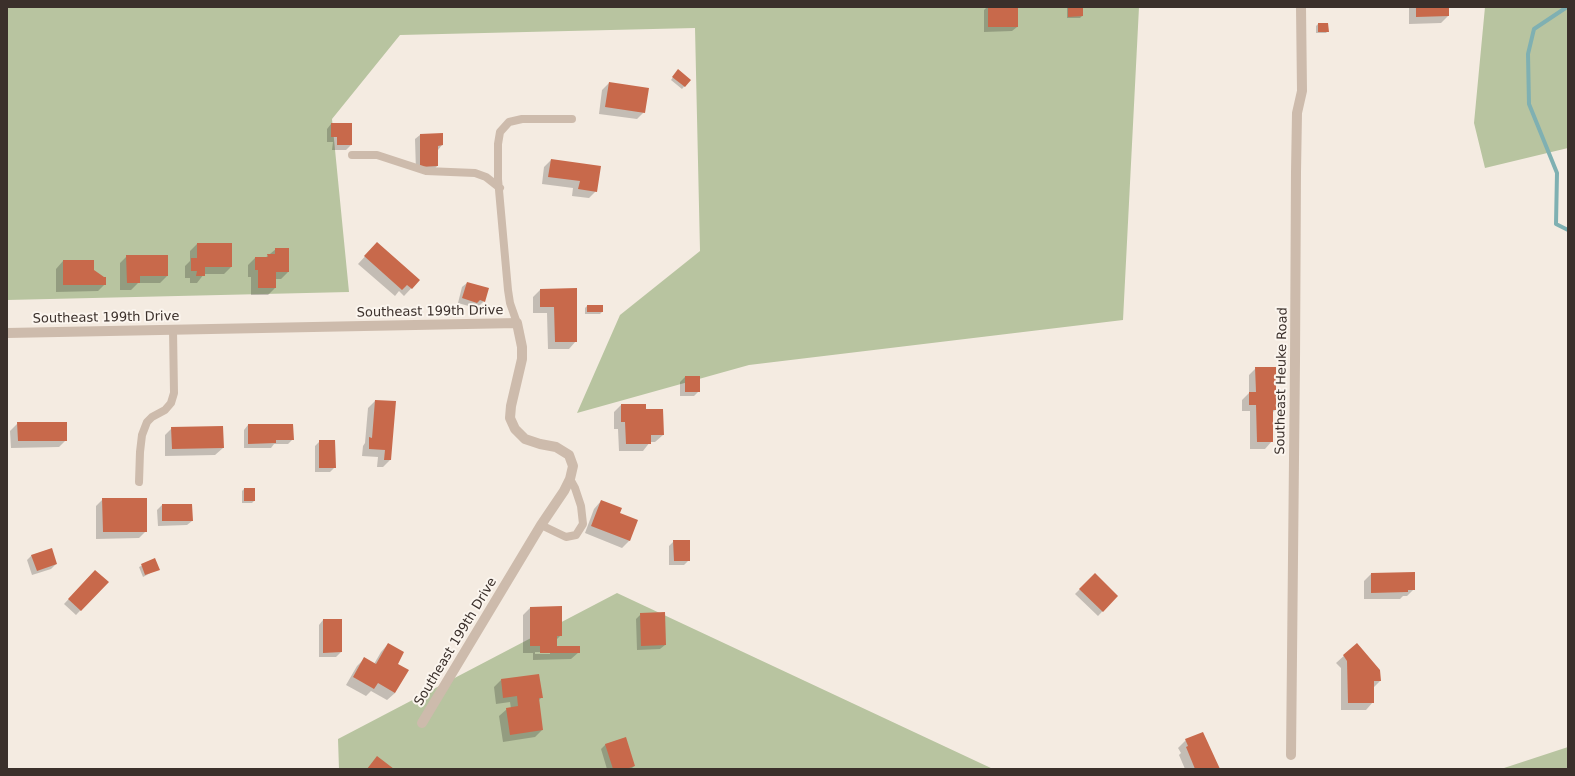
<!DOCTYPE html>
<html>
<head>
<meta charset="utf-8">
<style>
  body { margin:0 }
  #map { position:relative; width:1575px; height:776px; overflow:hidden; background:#f4ebe1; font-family:"DejaVu Sans",sans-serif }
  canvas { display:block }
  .frame { position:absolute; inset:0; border:8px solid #3b302b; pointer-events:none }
</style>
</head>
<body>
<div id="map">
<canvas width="1575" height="776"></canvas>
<div class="frame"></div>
</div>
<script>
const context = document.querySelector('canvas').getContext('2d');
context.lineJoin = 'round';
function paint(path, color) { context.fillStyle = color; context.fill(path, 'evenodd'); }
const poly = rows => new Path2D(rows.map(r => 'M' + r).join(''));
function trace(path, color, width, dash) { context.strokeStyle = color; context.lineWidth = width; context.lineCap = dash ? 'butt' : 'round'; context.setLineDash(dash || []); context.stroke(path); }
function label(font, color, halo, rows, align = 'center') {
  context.font = font + ' "DejaVu Sans",sans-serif'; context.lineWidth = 4; context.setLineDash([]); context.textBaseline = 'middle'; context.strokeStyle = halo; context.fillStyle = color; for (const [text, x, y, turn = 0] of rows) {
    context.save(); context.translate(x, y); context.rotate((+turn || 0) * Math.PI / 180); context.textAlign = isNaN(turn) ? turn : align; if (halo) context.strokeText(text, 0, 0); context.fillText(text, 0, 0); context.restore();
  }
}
paint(poly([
  [7,7,1139,7,1123,320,749,365,577,413,620,315,700,251,695,28,400,35,332,119,349,292,7,300],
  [1485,7,1568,7,1568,148,1485,168,1474,123],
  [617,593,993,769,339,769,338,739],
  [1568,747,1568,769,1501,769]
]), '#b8c4a0');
paint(poly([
  [987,7,1017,7,1017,27,1012,31,984,32,984,10],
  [1067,7,1082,7,1082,16,1080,18,1067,18],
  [1409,7,1448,7,1448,16,1441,23,1409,24],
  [1318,24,1328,31,1326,33,1316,33,1316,26],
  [676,73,690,80,682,89,671,80],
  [609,83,644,112,637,119,599,114,602,90],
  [331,124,351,145,346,150,332,150,333,142,327,142,327,129],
  [420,135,442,145,438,150,437,166,433,171,416,171,415,139],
  [551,160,596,191,589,198,572,196,573,188,542,184,544,167],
  [197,244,231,244,231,267,224,274,204,274,197,283,190,283,190,278,185,278,185,266,190,261,190,251],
  [276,249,288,272,281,279,275,279,275,288,268,295,251,295,251,277,248,277,248,265,255,258,265,258],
  [370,251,419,280,404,296,399,291,395,296,358,264],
  [127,256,167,276,160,283,138,283,131,290,120,290,120,263],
  [63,261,93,270,105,284,98,291,56,292,56,269],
  [467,283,484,301,479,306,474,305,472,307,458,303,462,287],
  [576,289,576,341,569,349,548,349,547,313,533,313,533,297,540,290],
  [587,306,602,312,600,314,585,314,585,308],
  [1256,368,1275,410,1272,413,1272,441,1265,449,1250,449,1250,411,1242,411,1242,400,1249,393,1249,375],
  [685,377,699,377,699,391,694,396,680,396,680,382],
  [375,401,390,460,383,467,377,467,378,457,362,456,363,446,365,443,368,408],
  [621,405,645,410,663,435,655,442,650,442,643,451,619,451,618,429,614,429,614,412],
  [18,423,66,440,59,447,11,448,10,431],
  [248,425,293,439,288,444,274,444,271,448,244,448,244,430],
  [172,428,223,448,215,455,165,456,165,435],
  [320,441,335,467,330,472,315,472,315,446],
  [244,489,254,501,252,503,242,503,242,491],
  [103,499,146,531,139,538,96,539,96,506],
  [601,501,619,514,637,521,629,541,622,548,585,533,594,509],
  [162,505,192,521,187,525,158,526,157,510],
  [674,541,689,560,684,565,669,565,669,546],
  [32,555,56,564,51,569,32,575,27,560],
  [155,560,158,569,143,577,139,567],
  [95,571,107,582,76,615,64,604],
  [1095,574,1117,596,1098,616,1075,594],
  [1371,574,1414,589,1407,596,1403,596,1400,599,1364,599,1364,581],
  [530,608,561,635,556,640,556,647,579,652,571,659,533,660,533,653,523,653,523,615],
  [535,652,550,652,550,654,535,654],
  [641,614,665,645,660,649,637,650,636,619],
  [323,620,341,620,341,652,336,657,319,657,319,625],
  [388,644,396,664,395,693,387,700,371,691,366,696,346,685,357,666,364,659,374,664,381,652],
  [1357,644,1380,681,1373,688,1373,702,1366,710,1341,710,1341,668,1336,663],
  [501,680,542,697,538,701,542,730,535,737,503,742,499,716,507,709,511,709,510,702,496,704,494,687],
  [1186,740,1218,769,1185,769,1179,755,1181,753,1178,748],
  [606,744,634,766,631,769,607,769,601,749]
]), '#0003');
trace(poly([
  [1567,7,1534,29,1528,54,1529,104,1557,173,1556,224,1568,230]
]), '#7fb0b2', 4);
paint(poly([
  [988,7,1018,7,1018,27,988,27],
  [1068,7,1083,7,1083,16,1068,17],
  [1416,7,1449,7,1449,16,1416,17],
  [1318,23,1328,23,1329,32,1318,32],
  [678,69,691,80,685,87,672,77],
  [609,82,649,88,645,113,605,107],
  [331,123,352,123,352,145,337,145,337,137,331,137],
  [443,133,443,145,438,146,438,166,420,167,420,134],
  [551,159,601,166,597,192,578,189,580,181,548,177],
  [377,242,420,280,412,289,407,285,402,290,364,256],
  [197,243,232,243,232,267,205,267,205,276,196,276,197,271,191,271,191,258,197,258],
  [275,248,289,248,289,272,276,272,276,288,258,288,258,270,255,270,255,257,268,257,267,254,275,254],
  [126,255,168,255,168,276,140,276,140,283,127,283],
  [63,260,94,260,94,270,104,277,106,277,106,285,63,285],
  [467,282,489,288,485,302,480,300,477,303,462,298],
  [577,288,577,342,555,342,554,307,540,307,540,289],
  [587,305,603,305,603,312,587,312],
  [1255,367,1276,367,1276,410,1273,410,1273,442,1257,442,1256,405,1249,405,1249,392,1256,392],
  [685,376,700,376,700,392,685,392],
  [375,400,396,401,391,460,384,460,385,450,369,449,369,437,372,438],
  [621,404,646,404,646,409,663,409,664,435,651,435,651,444,626,444,625,422,621,422],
  [17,422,67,422,67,441,18,441],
  [248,424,293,424,294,440,276,440,276,443,248,444],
  [223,426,224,448,172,449,171,427],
  [319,440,335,440,336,468,319,468],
  [244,488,255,488,255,501,244,501],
  [102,498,147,498,147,532,103,532],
  [601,500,622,508,620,513,638,520,630,541,591,526],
  [162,504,192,504,193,521,162,521],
  [673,540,690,540,690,561,674,561],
  [52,548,57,564,37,571,31,555],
  [155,558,160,570,145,575,141,564],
  [95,570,109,582,81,611,68,599],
  [1415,572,1415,590,1408,590,1408,592,1371,593,1371,573],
  [1095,573,1118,596,1103,612,1079,589],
  [562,606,562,636,557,636,557,646,580,646,580,653,540,653,540,646,530,646,530,607],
  [665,612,666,645,641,646,640,613],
  [323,619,342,619,342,652,323,653],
  [388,643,404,652,398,664,409,670,395,693,378,683,374,689,353,677,364,657,376,664],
  [1357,643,1380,670,1381,681,1374,681,1374,703,1348,703,1347,661,1343,655],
  [539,674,543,698,539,698,543,730,510,735,506,708,518,706,517,696,503,698,501,679],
  [1203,732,1220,769,1195,769,1186,747,1188,746,1185,739],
  [626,737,635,766,626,769,613,769,605,744],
  [377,756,394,769,367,769]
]), '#c8694b');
trace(poly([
  [352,155,377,155,426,171,475,173,486,177,500,188],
  [517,323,510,303,508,290,498,179,498,144,500,132,509,122,522,119,572,119],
  [139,482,140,452,142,435,147,422,152,417,165,410,171,403,174,393,173,330],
  [541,525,566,537,576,535,583,524,581,506,575,488,570,479]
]), '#cdbbac', 8);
trace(poly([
  [7,333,517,323,522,347,522,359,511,406,510,418,515,429,525,439,540,444,556,447,569,455,573,466,570,479,564,491,541,525,422,723],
  [1291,755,1295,361,1296,172,1297,113,1302,91,1301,7]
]), '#cdbbac', 10);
label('13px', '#3b302b', '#fbf5ee', [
  ["Southeast 199th Drive",430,312,-1],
  ["Southeast 199th Drive",106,318,-1],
  ["Southeast Heuke Road",1282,381,-89],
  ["Southeast 199th Drive",456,642,-59]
]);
</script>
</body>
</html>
